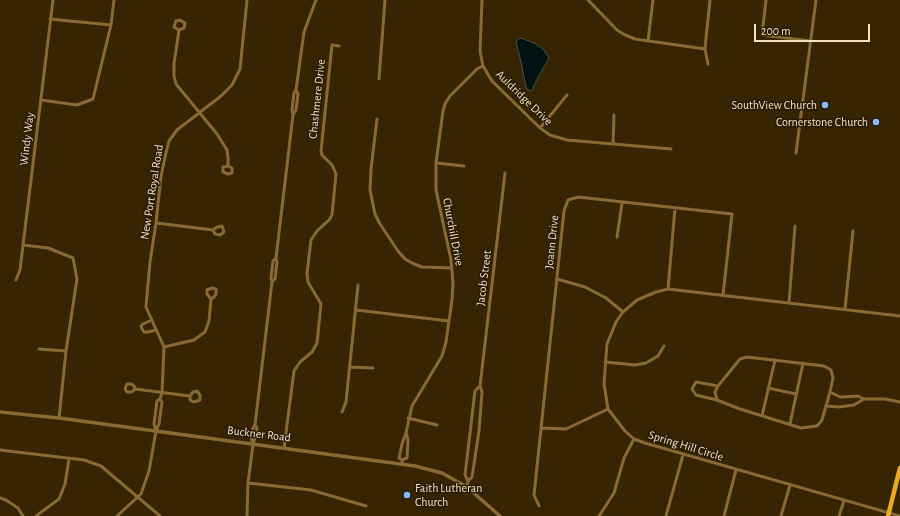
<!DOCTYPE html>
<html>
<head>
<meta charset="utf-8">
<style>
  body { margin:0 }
  #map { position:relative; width:900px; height:516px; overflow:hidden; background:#372402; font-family:"Alegreya Sans",sans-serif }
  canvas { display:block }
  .scale { position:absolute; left:754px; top:24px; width:116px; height:18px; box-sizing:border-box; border:2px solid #f5e1c2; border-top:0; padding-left:5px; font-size:12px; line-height:14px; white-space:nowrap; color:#f5e1c2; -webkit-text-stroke:3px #281c08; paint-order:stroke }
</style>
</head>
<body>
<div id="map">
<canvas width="900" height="516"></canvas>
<div class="scale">200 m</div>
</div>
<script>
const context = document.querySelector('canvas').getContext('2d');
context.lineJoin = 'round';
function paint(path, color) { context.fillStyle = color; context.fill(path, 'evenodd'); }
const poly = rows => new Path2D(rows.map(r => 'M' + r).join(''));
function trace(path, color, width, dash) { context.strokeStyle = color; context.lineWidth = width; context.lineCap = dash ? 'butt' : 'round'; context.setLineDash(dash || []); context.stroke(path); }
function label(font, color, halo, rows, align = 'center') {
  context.font = font + ' "Alegreya Sans",sans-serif'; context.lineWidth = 3; context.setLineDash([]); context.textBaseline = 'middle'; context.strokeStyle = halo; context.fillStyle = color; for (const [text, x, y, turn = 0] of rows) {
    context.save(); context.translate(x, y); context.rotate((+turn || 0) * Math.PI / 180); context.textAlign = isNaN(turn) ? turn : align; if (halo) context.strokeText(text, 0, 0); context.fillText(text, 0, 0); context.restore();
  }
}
const water = poly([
  [521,38,534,43,543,49,549,58,535,83,532,91,528,90,526,87,521,62,516,42,518,39,521,38]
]);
paint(water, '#021213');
trace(water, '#4b5048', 1);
trace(poly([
  [482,0,480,51,483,66,492,81,540,128,550,135,567,140,671,149],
  [588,0,617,30,625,35,635,39,705,49],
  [766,0,762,35,811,41],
  [50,19,111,25],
  [179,30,184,28,185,23,180,20,176,21,174,27,179,30,174,64,174,76,176,84,217,134,227,150,228,157,228,166,223,167,223,172,228,174,232,173,232,168,228,166],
  [648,41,653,0],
  [708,64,705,49,706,38,710,0],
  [379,79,385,0],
  [41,100,77,105,93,99,111,25,114,0],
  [293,115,296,110,298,94,296,90],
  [377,119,371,169,370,190,375,214,380,224,398,251,405,259,412,263,422,267,452,268],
  [540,128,567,95],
  [613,144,614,115],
  [796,153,816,0],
  [436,163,464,166],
  [156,223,213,230,215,234,220,235,224,232,222,226,217,227,213,230],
  [617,237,622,203],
  [23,245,48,248,73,258,77,279,66,351,59,418],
  [557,279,585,287,606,298,623,312],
  [16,280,20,270,53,0],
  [272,282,275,279,277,262,276,258,293,115,292,110,294,93,296,90,304,32,316,0],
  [668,289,675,208],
  [789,303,795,226],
  [845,309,853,231],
  [356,310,449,321],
  [900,316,668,289,656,292,637,300,623,312,616,322,607,344,604,384,608,409,625,431,634,439,645,443,900,516],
  [152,320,143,324,141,326,142,329,144,332,148,332,156,330],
  [164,347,194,340,205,332,209,321,211,299,207,294,207,290,212,288,216,289,216,294,214,297,211,299],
  [39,349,66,351],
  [747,357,824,366,831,370,833,378,830,392,822,420,817,426,801,428,740,409,717,400,715,392,718,386,740,359,747,357],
  [605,362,635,365,646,363,658,356,664,346],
  [350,367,373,368],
  [768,388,796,394],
  [135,389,134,386,132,384,127,384,125,389,127,392,132,392,135,389,190,396,190,400,194,402,200,400,200,395,197,391,193,392,190,396],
  [160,399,162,393,164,347,146,307,150,262,156,223,161,176,166,153,169,141,177,130,221,96,232,85,240,69,247,0],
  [864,399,885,399,900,402],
  [717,400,696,395,692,389,696,382,718,386],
  [826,406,839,407,854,405,864,399,858,396,840,397,830,392],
  [342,412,346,402,358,285],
  [762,416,775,360],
  [408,418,437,425],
  [790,424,803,363],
  [541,428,566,429,608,409],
  [406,433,412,406,442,356,446,342,452,300,453,283,451,260,436,190,436,163,443,111,445,104,450,96,477,69,483,66],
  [253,444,256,435,257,428,255,425,272,282,271,278,273,261,276,258],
  [284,448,294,371,300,362,312,352,317,343,321,304,308,282,307,273,311,240,317,231,329,220,332,215,336,174,332,165,322,155,321,151,332,45,339,46],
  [0,450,84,460,101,466,160,516],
  [402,463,402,460,399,458,402,444,406,433,408,440,407,458,402,460],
  [468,481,472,477,479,431,482,392,480,386,505,173],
  [248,483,253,444,251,437,253,428,255,425],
  [467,487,468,481,465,475,475,391,480,386],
  [0,498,6,500,18,508,23,516],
  [539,506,534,495,564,211,568,200,578,197,732,214,723,295],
  [36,516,59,499,65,484,69,459],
  [117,516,141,494,149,471,156,431,159,424,162,402,160,399,157,401,154,424,156,431],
  [247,516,248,483,311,490,366,506],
  [599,516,614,493,624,458,634,439],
  [666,516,683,455],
  [724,516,736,470],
  [781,516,790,485],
  [839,516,844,501]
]), '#896a34', 3);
trace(poly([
  [0,412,59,418,415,466,442,473,467,487,500,516]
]), '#896a34', 3.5);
trace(poly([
  [888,516,900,468]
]), '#ebaa21', 4.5);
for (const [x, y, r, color] of [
  [825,105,4,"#8db9fc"],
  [876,122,4,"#8db9fc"],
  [407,495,4,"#8db9fc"]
]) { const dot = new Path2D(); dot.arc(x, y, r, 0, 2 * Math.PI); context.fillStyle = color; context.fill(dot); trace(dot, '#281c08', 1.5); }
label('12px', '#f5e1c2', '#281c08', [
  ["Auldridge Drive",524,98,44],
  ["Chashmere Drive",317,99,-84],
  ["Windy Way",27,139,-83],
  ["New Port Royal Road",152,192,-81],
  ["Churchill Drive",453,232,79],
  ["Joann Drive",552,242,-84],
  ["Jacob Street",484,278,-83],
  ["Buckner Road",259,434,7],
  ["Spring Hill Circle",686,446,17]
]);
label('12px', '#f5e1c2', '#281c08', [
  ["SouthView Church",817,105],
  ["Cornerstone Church",868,122],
  ["Faith Lutheran",415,488,"left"],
  ["Church",415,502,"left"]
], 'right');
</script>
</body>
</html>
